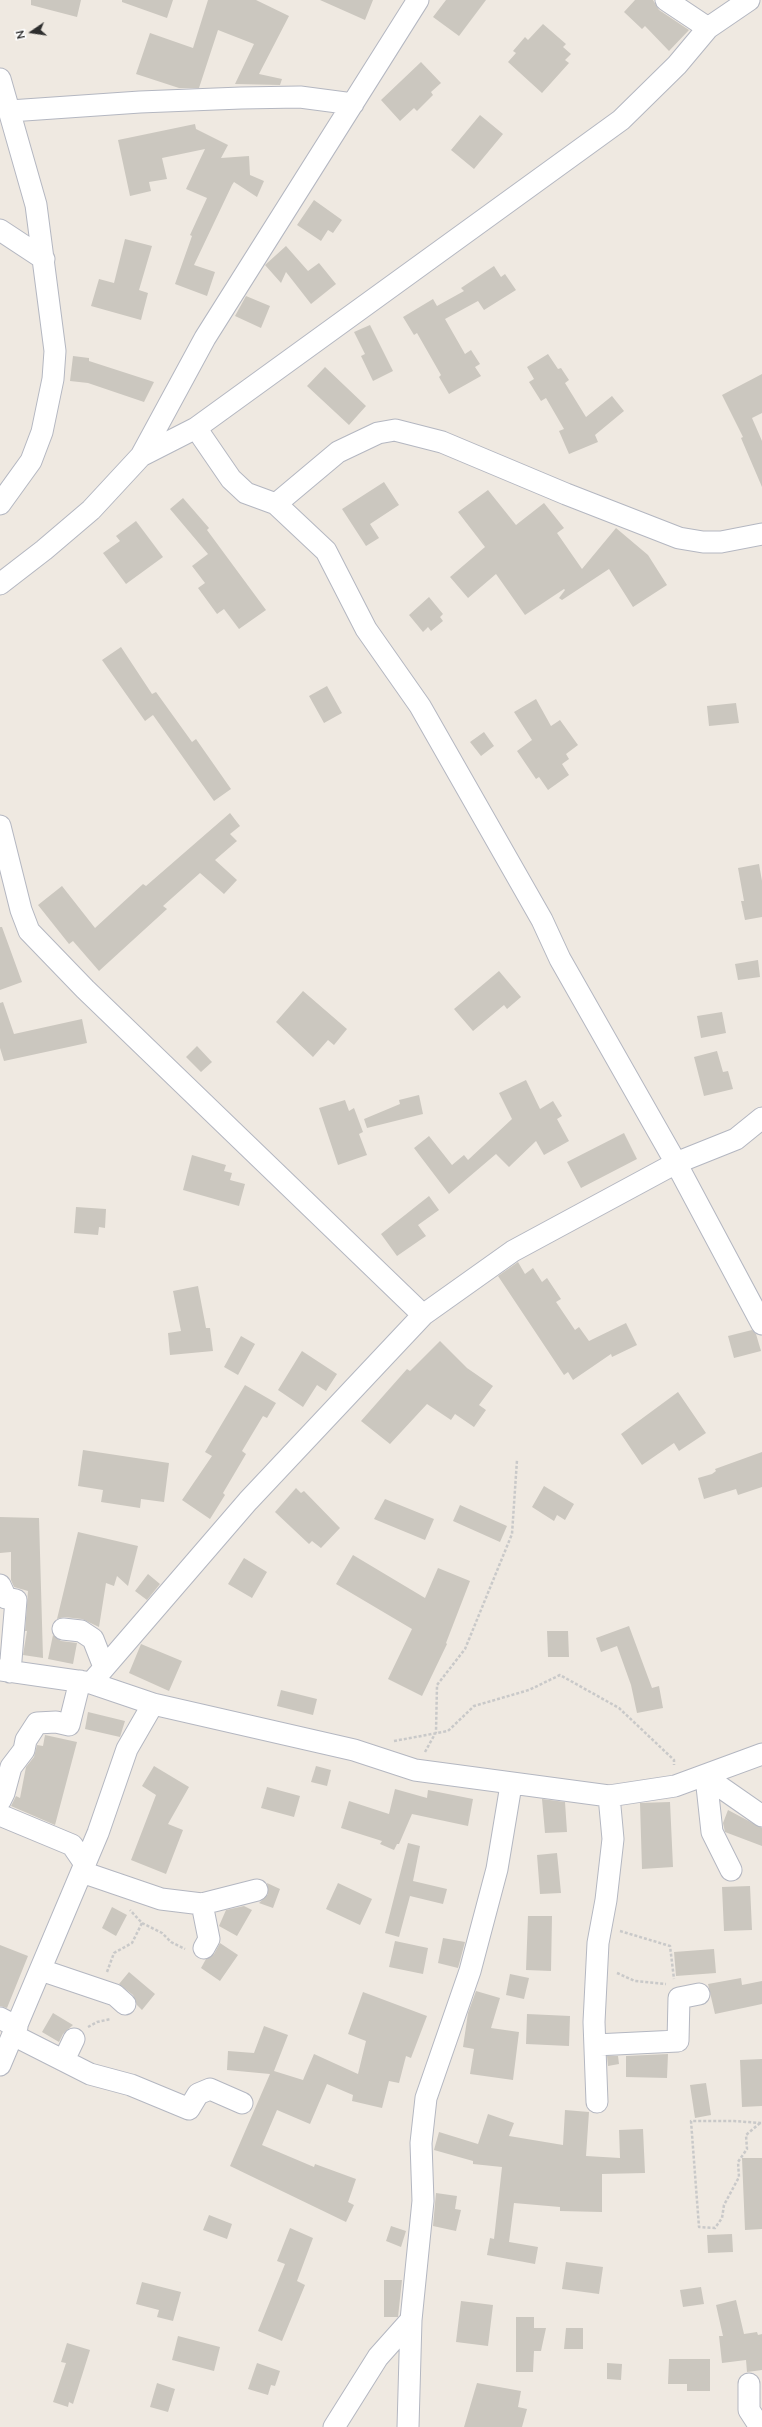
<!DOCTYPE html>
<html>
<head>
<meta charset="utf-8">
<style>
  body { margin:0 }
  #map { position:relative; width:762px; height:2427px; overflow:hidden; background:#efe9e1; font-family:Lato,sans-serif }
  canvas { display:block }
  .north { position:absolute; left:12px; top:12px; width:40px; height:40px; -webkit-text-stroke:3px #fff; paint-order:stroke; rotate:257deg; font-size:11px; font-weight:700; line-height:16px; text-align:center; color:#2e2e2e }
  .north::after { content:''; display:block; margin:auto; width:14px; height:18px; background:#2e2e2e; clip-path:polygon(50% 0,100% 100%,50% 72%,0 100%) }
</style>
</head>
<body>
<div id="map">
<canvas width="762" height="2427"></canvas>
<div class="north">N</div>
</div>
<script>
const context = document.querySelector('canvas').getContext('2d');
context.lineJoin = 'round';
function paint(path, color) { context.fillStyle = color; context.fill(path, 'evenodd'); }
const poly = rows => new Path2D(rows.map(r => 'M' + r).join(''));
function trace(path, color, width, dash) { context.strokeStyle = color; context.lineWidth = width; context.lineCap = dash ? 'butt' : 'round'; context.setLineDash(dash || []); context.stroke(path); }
paint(poly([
  [31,0,81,0,77,17,31,5],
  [122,0,173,0,167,18,122,2],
  [208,0,256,0,289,16,259,74,282,79,280,85,235,84,254,44,218,30,199,88,179,88,136,74,150,33,193,48],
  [320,0,373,0,365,20],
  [446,0,486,0,459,36,433,17],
  [635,0,653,0,659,10,689,30,669,51,645,26,642,29,624,12],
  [543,24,566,44,563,47,571,54,565,60,569,63,542,93,508,62,516,53,513,51,525,37,528,40],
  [421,62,441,83,431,92,433,95,417,111,414,108,400,121,381,100],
  [480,115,503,134,474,169,451,150],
  [195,124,196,129,228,145,221,158,249,156,250,175,264,181,257,197,234,182,232,185,194,265,215,272,207,296,175,284,192,236,190,235,207,198,186,189,205,149,162,158,167,179,149,182,151,191,130,196,118,140],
  [314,200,342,220,333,233,328,230,321,241,297,225],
  [125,239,152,246,139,290,148,293,141,320,91,306,99,279,114,283],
  [286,246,308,271,319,263,336,284,311,304,286,272,281,283,265,265],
  [494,266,501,277,505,274,516,290,484,310,478,301,445,319,465,354,471,350,480,364,475,367,481,376,449,394,439,377,441,375,417,333,414,335,403,317,433,299,437,306,464,291,461,288],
  [246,296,270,306,261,328,235,316],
  [370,325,393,371,373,381,361,356,365,354,354,332],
  [548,354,558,369,561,368,569,380,565,383,586,417,612,396,624,411,595,435,598,442,569,454,559,431,564,429,546,398,541,401,529,382,534,379,527,367],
  [73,356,89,358,89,361,154,382,144,402,88,383,70,381],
  [325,367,366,406,349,425,307,386],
  [762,374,762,413,752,418,762,441,762,487,741,438,743,437,722,395],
  [384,482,399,505,370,524,379,538,366,546,342,509],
  [488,490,516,525,544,503,564,528,557,533,582,569,616,528,648,555,667,585,633,607,609,569,562,600,559,598,565,590,564,589,525,615,496,574,468,598,450,577,485,547,458,512],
  [183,498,209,528,207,530,266,610,239,629,224,609,217,614,198,588,205,583,192,566,208,554,170,509],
  [136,521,163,557,126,584,103,553,120,541,116,536],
  [429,597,443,614,440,617,443,621,431,631,428,627,423,632,409,615],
  [121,647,152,694,156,692,192,742,196,739,231,789,214,801,153,715,145,721,102,660],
  [327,686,342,713,324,723,309,696],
  [536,699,551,726,560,720,578,745,566,754,569,759,562,764,569,775,548,790,539,777,536,779,517,751,532,740,514,712],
  [736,703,739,723,709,726,707,706],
  [484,732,494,746,481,756,470,742],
  [230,813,240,826,230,834,237,841,215,860,237,880,224,894,200,873,163,906,167,909,99,971,73,941,69,944,38,905,62,886,95,928,143,884,146,886],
  [759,864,762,881,762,917,745,920,741,901,744,901,738,868],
  [0,927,2,927,22,982,0,990],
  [758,960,760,977,738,980,735,964],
  [499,971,521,997,507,1009,504,1005,473,1031,454,1009],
  [303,991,347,1029,334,1045,328,1040,313,1057,276,1022],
  [3,1002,14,1034,82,1019,87,1043,4,1061,0,1048,0,1003],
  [722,1012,726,1033,701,1038,697,1016],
  [197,1046,212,1062,201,1072,186,1057],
  [717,1051,723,1072,728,1071,733,1089,704,1096,694,1057],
  [526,1080,540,1109,553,1101,562,1116,557,1119,569,1141,544,1155,536,1141,509,1167,496,1154,449,1194,414,1148,429,1136,452,1165,464,1155,468,1160,512,1119,499,1093],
  [419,1095,423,1114,367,1128,364,1119,400,1104,399,1100],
  [345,1100,349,1111,354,1108,363,1132,359,1134,367,1155,338,1165,319,1108],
  [624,1133,637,1159,581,1188,567,1162],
  [192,1155,226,1165,224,1171,232,1173,230,1180,245,1184,239,1206,183,1190],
  [429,1196,439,1210,418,1225,426,1236,397,1256,381,1234],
  [76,1207,106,1209,105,1228,99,1227,98,1235,74,1233],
  [518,1262,525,1274,533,1268,542,1282,547,1278,561,1299,556,1302,575,1330,579,1327,589,1341,626,1323,637,1345,612,1357,611,1354,573,1380,568,1372,564,1375,498,1276],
  [198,1286,206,1328,210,1328,213,1351,170,1355,168,1333,181,1331,173,1291],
  [752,1330,756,1334,761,1351,734,1358,728,1336],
  [241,1336,255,1344,238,1375,224,1367],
  [440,1341,467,1368,493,1386,479,1405,486,1410,474,1427,455,1414,451,1420,427,1404,390,1444,361,1421,407,1369,410,1371],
  [302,1351,337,1374,326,1391,317,1385,303,1407,278,1390],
  [245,1385,276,1403,267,1418,263,1416,242,1451,246,1454,223,1493,225,1495,210,1519,182,1500,212,1456,205,1452],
  [678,1392,706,1433,679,1451,674,1443,642,1465,621,1434],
  [83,1450,169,1463,164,1502,141,1499,140,1508,101,1502,103,1490,78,1486],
  [762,1452,762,1487,738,1495,736,1489,704,1499,698,1478,712,1474,716,1471,715,1469],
  [544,1486,574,1504,565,1520,557,1515,554,1521,532,1507],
  [296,1488,301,1493,304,1491,340,1528,321,1548,312,1541,309,1544,275,1512],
  [385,1499,434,1519,425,1540,374,1519],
  [460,1505,507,1526,500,1542,453,1521],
  [0,1517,39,1518,43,1658,23,1655,27,1631,25,1631,28,1591,14,1587,11,1580,11,1552,0,1553],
  [78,1532,138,1546,128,1586,117,1576,114,1586,106,1583,99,1627,82,1619,64,1617,57,1619],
  [353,1555,425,1598,438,1568,470,1581,446,1643,447,1644,422,1696,388,1679,412,1629,336,1584],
  [244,1558,267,1572,252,1598,228,1584],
  [148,1574,160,1584,147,1600,135,1591],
  [629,1626,652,1688,659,1686,663,1708,637,1713,631,1685,617,1646,601,1652,596,1638],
  [547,1631,568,1631,569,1657,548,1657],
  [53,1635,61,1641,77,1643,73,1664,48,1659],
  [141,1644,182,1661,169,1691,129,1673],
  [281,1690,317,1699,313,1715,277,1706],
  [88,1712,125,1721,120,1737,85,1729],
  [45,1735,77,1742,55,1825,11,1806,16,1796,20,1798,26,1767,34,1757,37,1745,43,1746],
  [154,1766,189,1787,168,1824,183,1830,166,1874,131,1860,156,1795,142,1786],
  [316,1766,331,1770,327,1786,311,1782],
  [267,1787,300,1796,294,1817,261,1808],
  [395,1789,427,1798,428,1790,473,1799,468,1826,412,1814,399,1844,397,1844,394,1850,380,1844,382,1841,341,1828,349,1801,389,1814],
  [542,1799,565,1802,567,1832,545,1833],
  [670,1802,673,1867,642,1869,640,1803],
  [728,1810,762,1828,762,1846,725,1832,723,1823],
  [408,1843,420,1846,413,1881,447,1889,443,1904,410,1896,399,1937,385,1933],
  [557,1853,561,1893,540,1894,537,1855],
  [267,1883,280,1889,273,1908,259,1903,268,1894],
  [338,1883,372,1899,360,1925,326,1909],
  [750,1886,752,1930,724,1931,722,1887],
  [244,1906,252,1910,237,1936,219,1926,226,1910],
  [112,1907,127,1915,116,1936,102,1928],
  [528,1916,552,1916,551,1971,526,1970],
  [443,1938,465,1942,458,1968,438,1963],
  [395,1941,428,1948,423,1974,389,1967],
  [220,1943,238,1955,220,1981,201,1968,206,1959,214,1954],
  [0,1945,28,1956,7,2008,0,2006],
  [714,1949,716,1973,676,1976,674,1952],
  [129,1972,155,1994,142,2010,137,2005,133,1995,119,1984],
  [510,1974,529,1978,524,1999,506,1995],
  [741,1978,742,1985,762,1981,762,2004,715,2014,708,1984],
  [476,1991,500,1998,491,2028,519,2032,513,2080,470,2074,474,2049,463,2047,468,2013],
  [363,1992,427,2016,411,2058,406,2056,399,2083,389,2081,382,2108,352,2101,353,2095,327,2084,310,2124,277,2110,262,2145,314,2167,315,2164,356,2179,348,2202,354,2205,346,2222,230,2166,270,2074,227,2070,228,2051,254,2053,264,2026,288,2035,274,2071,303,2080,314,2054,358,2074,366,2041,348,2034],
  [53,2013,73,2025,63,2034,59,2042,42,2032],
  [527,2014,570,2016,569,2046,526,2044],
  [668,2054,667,2078,626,2077,626,2056],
  [607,2056,618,2056,619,2064,608,2066],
  [762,2059,762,2106,742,2107,740,2060],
  [706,2083,711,2115,695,2118,690,2085],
  [565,2110,589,2112,586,2156,620,2158,619,2130,643,2129,645,2173,602,2174,602,2212,560,2211,560,2207,514,2203,509,2242,538,2247,535,2264,487,2255,490,2238,494,2239,502,2167,473,2164,473,2161,434,2150,439,2132,478,2144,488,2114,514,2123,509,2136,563,2145],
  [742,2158,762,2158,762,2229,745,2230],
  [436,2193,457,2196,455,2209,461,2210,456,2231,433,2226],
  [209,2215,232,2224,227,2239,203,2230],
  [391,2226,406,2231,401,2247,386,2241],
  [290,2228,313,2238,297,2281,305,2285,282,2341,258,2331,285,2264,277,2261],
  [732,2234,733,2252,708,2253,707,2235],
  [566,2262,603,2267,599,2294,562,2289],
  [384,2280,402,2280,398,2317,384,2317],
  [142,2282,181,2292,173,2321,157,2317,159,2310,136,2304],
  [701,2287,704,2304,683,2307,680,2290],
  [736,2300,744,2334,757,2332,758,2335,762,2334,762,2370,747,2372,746,2360,722,2363,719,2336,723,2336,716,2305],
  [461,2301,493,2305,488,2346,456,2342],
  [516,2317,534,2317,534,2328,546,2328,541,2351,534,2351,533,2372,516,2372],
  [566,2328,583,2328,583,2349,564,2349],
  [178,2336,220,2347,214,2371,172,2360],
  [67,2343,90,2350,73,2404,69,2402,68,2407,53,2402,66,2363,61,2362],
  [669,2359,710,2359,710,2391,687,2391,687,2384,668,2384],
  [257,2363,280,2371,275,2386,271,2385,268,2395,248,2389],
  [607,2363,622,2364,621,2380,607,2379],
  [157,2383,175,2389,168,2412,150,2407],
  [477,2383,521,2391,518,2407,527,2409,522,2427,464,2427]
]), '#cbc7bf');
const minor = poly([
  [666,0,708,28],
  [0,79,36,205,55,351,53,379,42,432,31,461,0,504],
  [10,111,140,102,241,98,300,97,353,104],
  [0,230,44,259],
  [196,428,231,479,246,493,276,504],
  [141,456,196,428,621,120,677,65,708,28,749,0],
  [762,534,721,542,703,542,679,538,566,494,442,442,395,430,378,433,338,452,276,504,326,551,366,629,420,706,542,920,560,959,676,1163,762,1324],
  [0,584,44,550,91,510,141,456,205,338,418,0],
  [0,826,21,910,29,931,85,989,423,1315,248,1501,91,1683],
  [423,1315,513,1251,676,1163,736,1139,762,1118],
  [0,1585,6,1598,16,1600,10,1672],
  [63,1629,81,1631,93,1639,104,1667],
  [0,1670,91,1683,153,1704,354,1750,415,1770,609,1796,675,1786,762,1754],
  [706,1777,712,1832,731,1870],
  [706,1777,762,1816],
  [0,1801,4,1793,11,1767,24,1750,26,1740,37,1723,56,1722,69,1725,80,1681],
  [0,1815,72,1845,85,1864],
  [82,1872,161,1899,202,1904,257,1890],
  [202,1904,209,1939,204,1948],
  [41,1970,115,1995,125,2004],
  [0,2018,17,2027],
  [13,2035,90,2074,131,2085,189,2109,198,2094,210,2089,242,2103],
  [595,2045,678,2041,679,1998,699,1994],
  [64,2060,74,2039],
  [0,2065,98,1833,127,1749,153,1704],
  [597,2102,594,2022,598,1943,606,1900,613,1839,609,1796],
  [749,2384,749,2410,760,2427],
  [334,2427,378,2357,411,2320],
  [408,2427,411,2320,423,2201,421,2143,426,2098,470,1971,497,1869,511,1785]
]);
trace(minor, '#b4b7c1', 23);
trace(poly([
  [394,1741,448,1731,474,1706,529,1690,560,1675,619,1708,674,1760,674,1765],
  [425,1752,436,1732,437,1685,465,1649,512,1534,517,1460],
  [142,1923,162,1933,171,1942,185,1949],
  [620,1931,670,1946,674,1979],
  [107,1972,114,1953,132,1943,142,1923,130,1910],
  [617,1973,635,1981,666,1984],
  [88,2027,97,2022,111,2019],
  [760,2123,746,2135,747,2149,738,2162,739,2177,724,2205,722,2218,715,2228,699,2227,691,2121,734,2121,760,2123,762,2123]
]), '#c9c9c9', 2.5, [3, 2]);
trace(minor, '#fff', 21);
</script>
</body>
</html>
